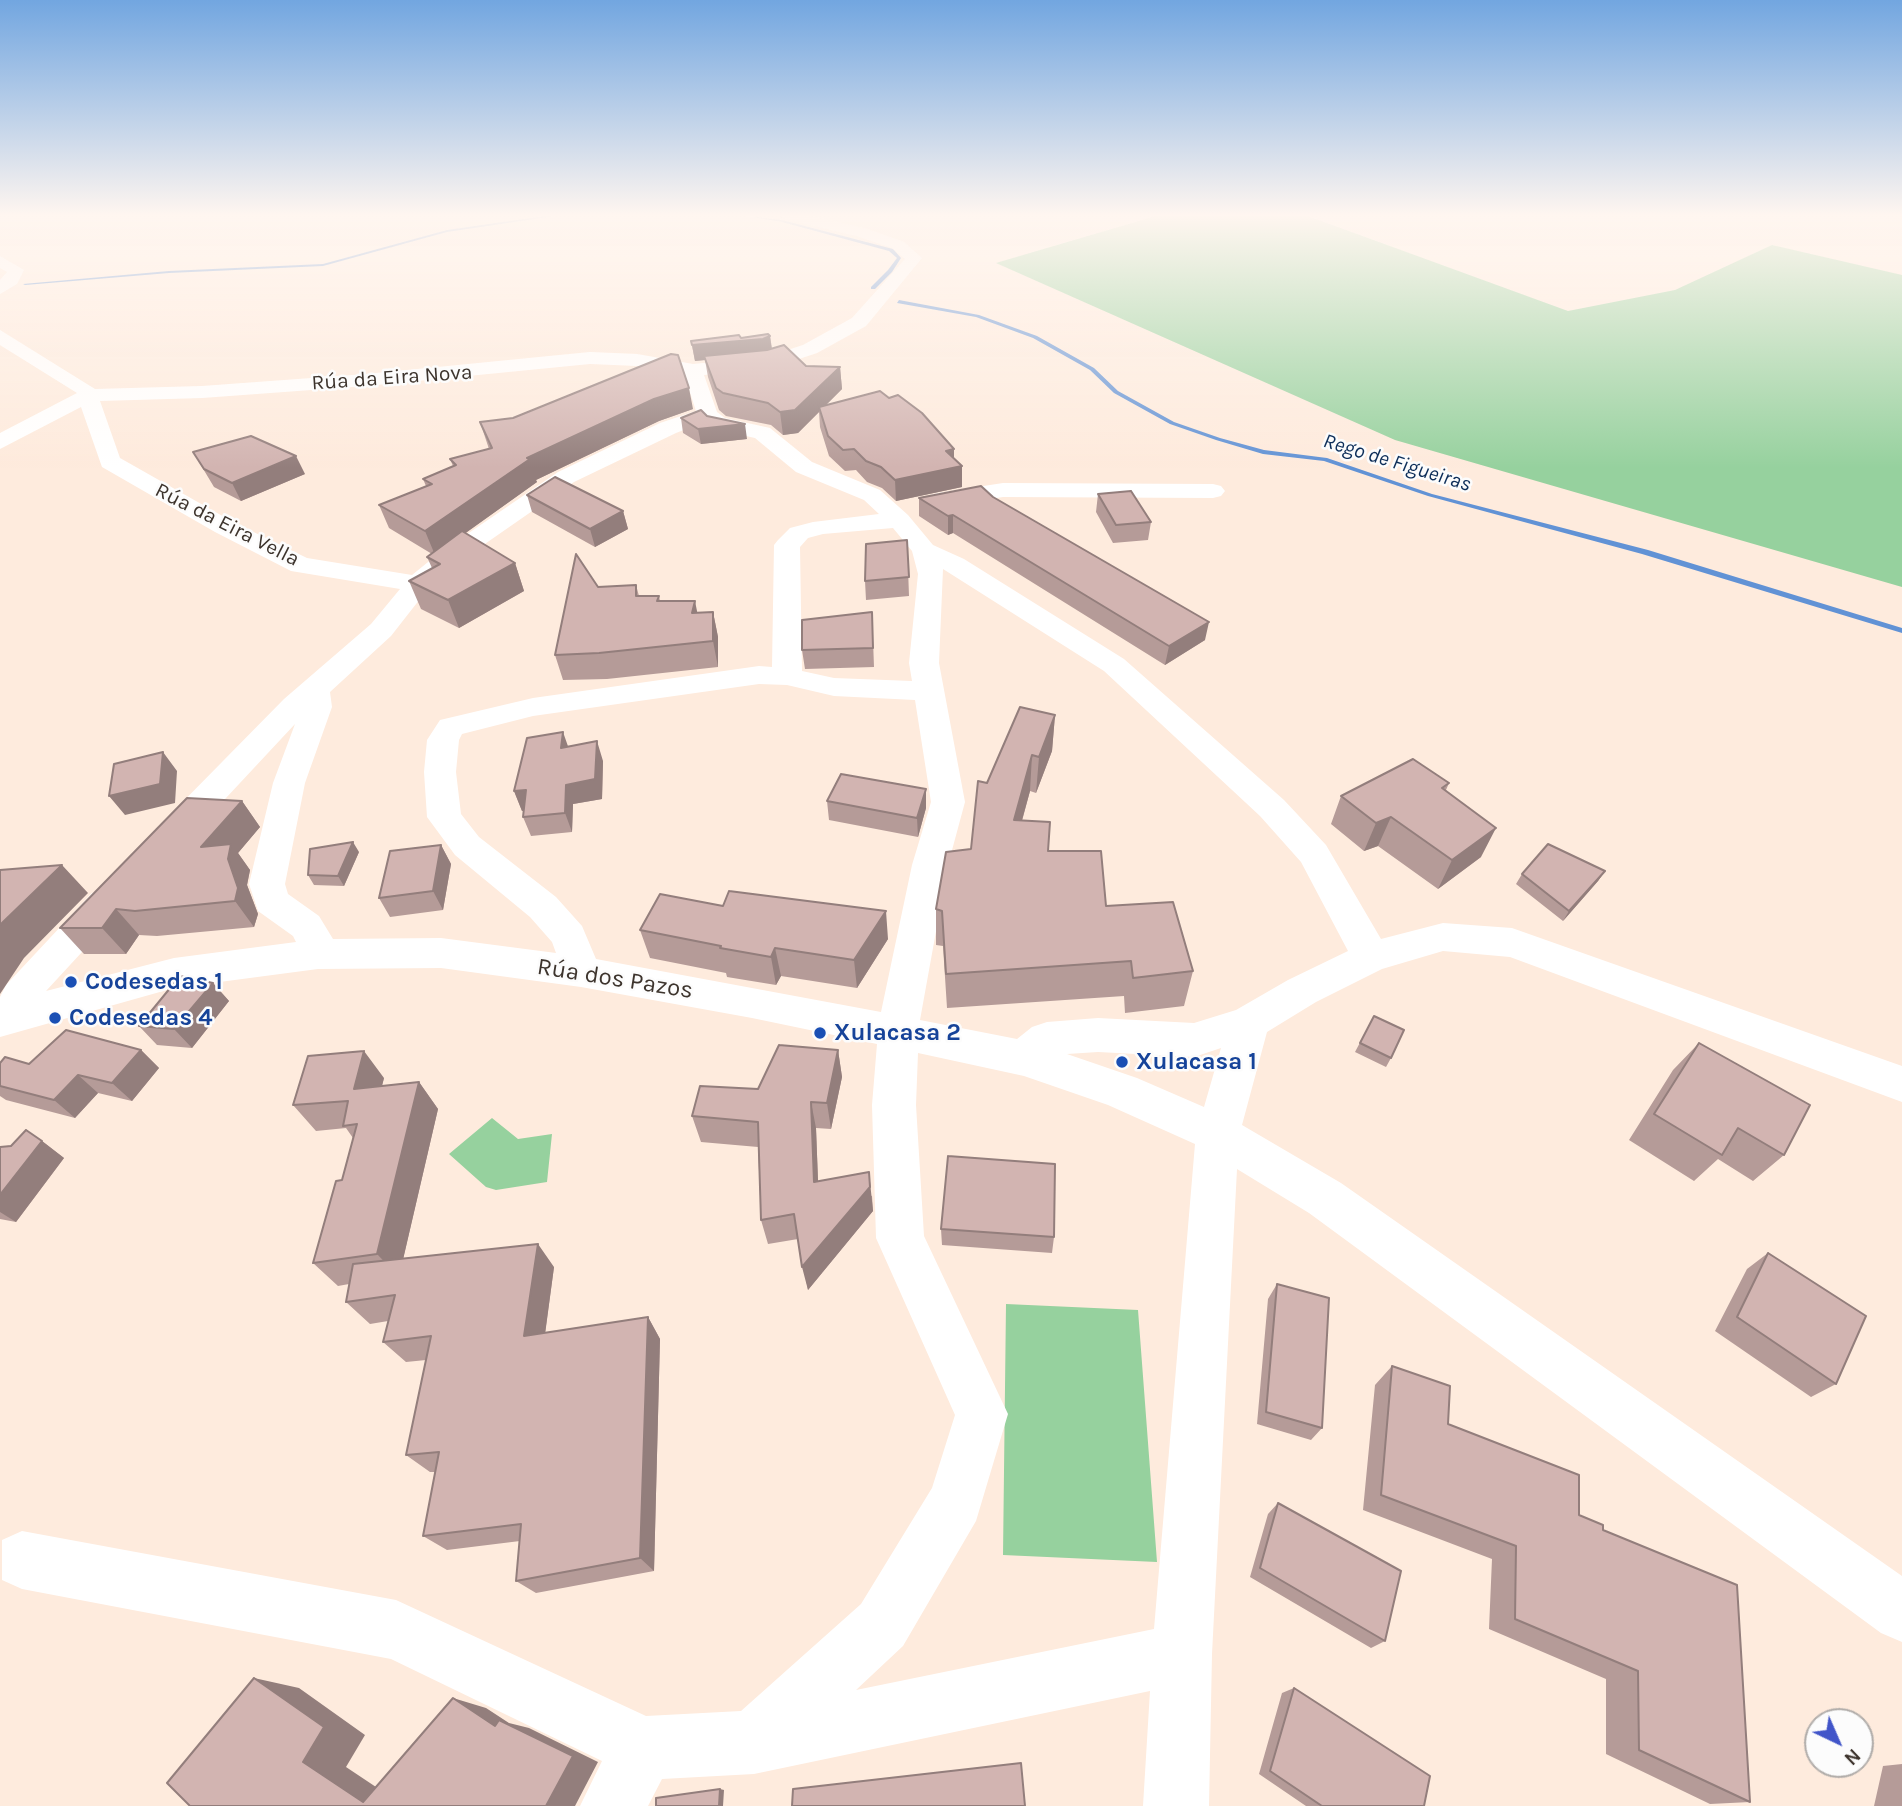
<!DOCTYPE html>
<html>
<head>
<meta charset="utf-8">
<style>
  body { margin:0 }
  #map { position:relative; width:1902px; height:1806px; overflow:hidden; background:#feebdd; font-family:Karla,sans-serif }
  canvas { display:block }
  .north { position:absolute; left:1804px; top:1708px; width:70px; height:70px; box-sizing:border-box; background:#fcfcfc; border:2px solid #b0aca9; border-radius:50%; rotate:136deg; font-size:19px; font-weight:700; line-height:28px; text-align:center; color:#3d342d }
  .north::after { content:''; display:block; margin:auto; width:24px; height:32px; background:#4155c9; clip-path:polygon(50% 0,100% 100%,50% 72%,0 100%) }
</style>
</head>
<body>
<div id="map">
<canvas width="1902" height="1806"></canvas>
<div class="north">N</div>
</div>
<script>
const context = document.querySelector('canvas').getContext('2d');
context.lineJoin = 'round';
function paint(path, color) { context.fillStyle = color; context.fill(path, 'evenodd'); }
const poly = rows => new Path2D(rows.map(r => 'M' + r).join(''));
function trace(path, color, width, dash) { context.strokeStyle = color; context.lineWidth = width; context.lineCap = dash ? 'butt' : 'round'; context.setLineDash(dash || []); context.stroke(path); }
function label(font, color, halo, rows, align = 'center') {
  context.font = font + ' Karla,sans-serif'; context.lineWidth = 5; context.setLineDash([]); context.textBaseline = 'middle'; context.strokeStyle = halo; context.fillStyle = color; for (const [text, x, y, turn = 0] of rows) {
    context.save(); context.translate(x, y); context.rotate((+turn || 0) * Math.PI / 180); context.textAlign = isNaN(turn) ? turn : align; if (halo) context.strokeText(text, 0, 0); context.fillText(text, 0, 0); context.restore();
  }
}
paint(poly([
  [1159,215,1305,215,1568,311,1675,290,1772,245,1902,275,1902,587,1395,440,996,263],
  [492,1118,518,1139,552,1134,547,1182,496,1190,486,1187,449,1154],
  [1006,1304,1138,1310,1157,1562,1003,1555]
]), '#96d19e');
paint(poly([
  [551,215,562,215,447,232,323,266,169,273,25,285,23,284,169,271,323,264,447,230,551,215],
  [740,215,782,220,893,249,901,258,892,272,875,289,871,289,871,287,888,270,897,258,889,251,782,222,740,215],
  [899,300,979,315,1037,336,1094,368,1118,391,1174,422,1220,438,1264,450,1327,458,1432,494,1648,550,1902,628,1902,633,1642,554,1428,496,1324,461,1263,454,1216,440,1170,424,1114,393,1090,370,1033,338,976,317,897,303,899,300]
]), '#6192d5');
paint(poly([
  [780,215,807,215,867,229,904,242,922,258,866,326,817,353,769,369,704,375,717,412,725,418,770,428,812,462,880,490,908,515,933,545,964,559,1124,659,1284,800,1326,845,1381,939,1443,923,1512,928,1902,1066,1902,1102,1510,957,1443,951,1382,969,1316,1002,1267,1032,1242,1125,1341,1183,1902,1576,1902,1642,1881,1633,1309,1213,1237,1169,1212,1654,1209,1806,1143,1806,1150,1691,754,1774,662,1779,648,1806,580,1806,602,1761,391,1659,22,1589,2,1580,2,1540,22,1531,396,1600,646,1716,741,1711,861,1604,932,1488,955,1415,876,1238,872,1105,877,1044,752,1018,581,987,441,968,318,969,174,988,0,1037,0,997,6,985,92,893,105,889,118,893,123,903,118,913,46,991,174,958,296,942,293,936,258,911,249,884,273,783,295,724,184,843,172,846,160,843,155,834,160,825,284,699,371,624,400,589,291,571,215,532,102,467,81,407,0,449,0,433,77,393,0,345,0,330,95,389,202,386,366,374,590,352,637,354,693,364,766,357,803,345,852,318,905,259,892,248,857,236,782,218,780,215],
  [590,364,637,366,684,374,696,411,660,423,558,472,438,554,412,575,307,558,233,522,120,458,100,401,202,398,366,386,590,364],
  [704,422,710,428,755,438,796,472,864,500,879,514,813,522,790,528,778,540,774,545,772,667,759,666,533,698,440,720,427,740,424,772,427,817,455,855,530,917,552,942,556,953,441,938,333,939,319,916,288,894,285,884,305,783,332,707,330,692,391,636,427,590,456,564,574,482,676,433,704,422],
  [893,528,912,551,918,574,909,663,912,681,834,678,802,671,800,547,808,538,823,534,893,528],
  [943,569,1104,671,1260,816,1301,862,1348,951,1288,980,1236,1010,1194,1023,1098,1018,1047,1022,1032,1027,1017,1039,920,1020,948,865,965,802,939,663,943,569],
  [759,684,787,685,834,696,915,700,931,802,912,865,881,1012,596,959,582,926,556,897,479,837,461,814,456,772,459,740,462,734,533,716,759,684],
  [1221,1048,1204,1107,1137,1078,1067,1054,1098,1052,1194,1057,1221,1048],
  [918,1053,1024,1076,1108,1105,1195,1144,1154,1629,856,1690,903,1646,976,1521,1008,1414,924,1236,916,1105,918,1053],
  [0,256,24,270,17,284,0,294,0,280,7,272,0,268,0,256],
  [1003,483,1213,484,1221,486,1225,491,1221,496,1213,498,1003,497,938,507,930,505,926,500,930,495,938,493,1003,483]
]), '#fff');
paint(poly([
  [770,336,772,348,806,366,840,367,842,389,826,405,954,458,962,487,896,501,882,488,867,482,856,470,845,471,829,456,820,427,819,412,798,433,783,435,771,425,726,416,719,410,708,377,705,360,695,361,691,341],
  [693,409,659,421,536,480,537,482,465,533,515,563,524,591,459,628,421,609,409,581,432,568,427,557,432,554,389,528,379,505,426,486,423,479,453,466,450,459,489,449,480,422],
  [681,418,747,439,701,444,683,433],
  [193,452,305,474,241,501,214,487],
  [1098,494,1151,522,1148,540,1113,543,1096,512],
  [527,495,623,511,628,529,595,547,532,512],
  [993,497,1205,640,1165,665,953,533,948,535,919,516,919,498],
  [907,540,909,596,866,600,865,581],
  [636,585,639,596,659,596,660,601,697,613,713,612,718,637,718,667,607,679,563,680,555,655,598,587],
  [872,612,874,667,805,669,802,650],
  [1055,715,1052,751,1036,793,1030,791,1022,821,1048,851,1106,906,1193,971,1184,1006,1125,1013,1124,996,947,1008,943,946,936,945,936,909,971,849,987,783],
  [568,746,603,761,602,799,573,804,572,832,531,836,523,817,524,810,522,811,514,791],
  [1449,783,1446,790,1481,857,1438,889,1378,846,1364,851,1331,824,1341,796],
  [242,801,260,827,238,853,250,870,247,885,258,914,254,927,157,936,139,935,126,954,84,954,60,928],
  [827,801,926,808,918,837,829,820],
  [441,845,451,864,443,910,390,917,379,898],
  [359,852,344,886,314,885,308,875],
  [1605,871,1598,881,1563,921,1516,884,1522,874],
  [640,930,888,939,857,988,781,976,776,985,727,977,726,973,650,958],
  [213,983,229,1001,192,1048,157,1045,139,1026],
  [1374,1016,1391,1058,1386,1067,1355,1052],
  [1699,1043,1784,1155,1753,1181,1718,1159,1694,1181,1629,1140,1673,1070],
  [141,1050,159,1068,132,1101,98,1093,75,1118,6,1100,0,1096,0,1063,29,1064],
  [838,1050,842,1077,831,1129,816,1128,818,1181,872,1196,873,1211,808,1290,798,1239,768,1244,761,1220,758,1147,701,1142,692,1116,758,1089],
  [384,1078,382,1086,419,1082,438,1109,403,1259,554,1267,545,1333,648,1317,660,1339,654,1571,536,1593,516,1581,520,1541,447,1550,423,1536,435,1472,430,1472,406,1455,426,1360,406,1362,383,1342,388,1321,370,1324,346,1302,349,1284,338,1286,313,1263,342,1180,353,1138,346,1128,316,1131,293,1105],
  [42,1141,64,1158,16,1222,0,1219,0,1147],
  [941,1229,1054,1237,1052,1253,942,1245],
  [1768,1253,1836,1384,1811,1397,1715,1331,1747,1269],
  [1277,1284,1322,1428,1311,1440,1257,1424,1268,1299],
  [1392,1366,1448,1424,1579,1515,1603,1530,1750,1802,1710,1804,1606,1754,1606,1679,1489,1629,1492,1559,1363,1510,1375,1385],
  [1278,1503,1385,1641,1371,1648,1250,1577,1268,1514],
  [1294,1688,1424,1806,1306,1806,1259,1774,1282,1693],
  [1902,1764,1902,1806,1874,1806,1883,1766]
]), '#b59b98');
paint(poly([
  [770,336,772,352,704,356,705,360,695,361,692,345],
  [840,367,842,389,820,411,819,407,819,412,798,433,783,435,780,412],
  [689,388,693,409,659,421,536,480,537,482,435,555,425,531,527,458,654,399],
  [745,424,747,439,701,444,698,429],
  [954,449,954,467,962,466,962,487,896,501,895,480,946,451],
  [296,456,305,474,241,501,232,483],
  [623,511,628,529,595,547,590,529],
  [953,515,953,533,948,535,948,516],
  [515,563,524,591,459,628,448,600],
  [695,601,700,626,692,613],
  [713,612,718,637,718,667,713,641],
  [1209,622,1205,640,1165,665,1169,646],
  [1055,715,1052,751,1036,793,1039,757],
  [563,732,570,752,561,748],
  [597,741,603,761,602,799,573,804,572,832,565,813,566,785],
  [163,752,177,771,175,803,125,815,109,796],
  [1032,755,1030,791,1012,856,1014,820],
  [926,789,926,808,918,837,917,818],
  [526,790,534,809,522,811,514,791],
  [242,801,260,827,238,853,250,870,247,885,258,914,254,927,235,901,201,847],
  [1391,817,1378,846,1364,851,1376,823],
  [1496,828,1481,857,1438,889,1452,860],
  [353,842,359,852,344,886,338,876],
  [441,845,451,864,443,910,433,891],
  [62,865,88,893,24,958,0,994,0,925],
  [1605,871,1598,881,1563,921,1569,911],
  [116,909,139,935,126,954,102,928],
  [886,911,888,939,857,988,854,960],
  [775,948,781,976,776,985,771,957],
  [213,983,229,1001,192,1048,174,1029],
  [141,1050,159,1068,132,1101,112,1083],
  [838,1050,842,1077,831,1129,827,1103],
  [364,1051,384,1078,374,1116,354,1089],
  [78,1075,98,1093,75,1118,54,1100],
  [419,1082,438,1109,399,1277,377,1254],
  [811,1102,816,1128,819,1207,814,1182],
  [42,1141,64,1158,16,1222,0,1212,0,1195],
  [869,1172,873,1211,808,1290,802,1267],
  [538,1244,554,1267,542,1357,524,1336],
  [648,1317,660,1339,654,1571,640,1558],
  [254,1678,299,1688,365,1735,346,1767,403,1805,363,1802,303,1762],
  [453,1698,486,1708,509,1723,529,1728,598,1762,575,1806,546,1806,495,1726],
  [720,1789,724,1790,723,1806,719,1806]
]), '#937e7c');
const building = poly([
  [768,334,770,336,763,339,692,345,691,341,739,335,741,338,768,334],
  [784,345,806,366,840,367,795,410,780,412,768,403,723,393,716,388,704,356,767,350,784,345],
  [671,354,678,355,689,388,654,399,527,458,530,459,425,531,379,505,432,484,423,479,456,465,450,459,492,448,480,422,513,418,671,354],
  [880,391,889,398,898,395,922,413,954,449,946,451,962,466,895,480,881,467,866,461,854,449,843,450,828,436,819,407,880,391],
  [701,410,707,416,745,424,698,429,681,418,701,410],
  [251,436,296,456,232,483,204,469,193,452,251,436],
  [555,477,623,511,590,529,527,495,555,477],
  [981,486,993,497,1209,622,1169,646,953,515,948,516,919,498,981,486],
  [1131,491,1151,522,1116,525,1098,494,1131,491],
  [462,531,515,563,448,600,409,581,440,564,427,557,462,531],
  [907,540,909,577,865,581,866,544,907,540],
  [576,554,598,587,636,585,636,596,659,596,657,601,695,601,692,613,713,612,713,641,599,653,555,655,576,554],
  [872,612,873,648,802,650,802,620,872,612],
  [1020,707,1055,715,1039,757,1032,755,1014,820,1050,822,1048,851,1101,851,1106,906,1173,902,1193,971,1133,978,1131,961,946,974,942,911,936,909,946,852,971,849,978,781,987,783,1020,707],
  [563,732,561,748,597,741,595,779,566,785,565,813,523,817,526,790,514,791,527,738,563,732],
  [163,752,160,784,109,796,114,764,163,752],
  [1413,759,1449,783,1442,788,1496,828,1452,860,1391,817,1376,823,1341,796,1413,759],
  [841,774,926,789,917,818,827,801,841,774],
  [187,798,242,801,201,847,231,844,228,859,238,888,235,901,135,911,116,909,102,928,60,928,187,798],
  [353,842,338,876,308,875,310,849,353,842],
  [1548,844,1605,871,1569,911,1522,874,1548,844],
  [441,845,433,891,379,898,390,851,441,845],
  [62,865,0,925,0,870,62,865],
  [729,891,886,911,854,960,775,948,771,957,720,948,721,946,640,930,660,894,723,906,729,891],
  [180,976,213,983,174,1029,139,1026,180,976],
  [1374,1016,1404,1030,1391,1058,1360,1043,1374,1016],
  [66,1030,141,1050,112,1083,78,1075,54,1100,0,1086,0,1063,5,1057,29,1064,66,1030],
  [1699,1043,1810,1105,1784,1155,1738,1128,1722,1155,1654,1114,1699,1043],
  [779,1045,838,1050,827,1103,811,1102,814,1182,869,1172,870,1187,802,1267,794,1214,761,1220,758,1122,692,1116,700,1086,758,1089,779,1045],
  [364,1051,354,1089,419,1082,377,1254,313,1263,336,1181,342,1180,357,1124,343,1126,348,1101,293,1105,308,1056,364,1051],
  [26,1130,42,1141,0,1195,0,1147,11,1146,26,1130],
  [948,1156,1055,1164,1054,1237,941,1229,948,1156],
  [538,1244,524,1336,648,1317,640,1558,516,1581,521,1524,423,1536,439,1452,406,1455,431,1336,383,1342,395,1295,346,1302,353,1264,538,1244],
  [1768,1253,1866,1316,1836,1384,1737,1317,1768,1253],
  [1277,1284,1329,1298,1322,1428,1266,1412,1277,1284],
  [1392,1366,1450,1386,1448,1424,1579,1475,1579,1515,1603,1525,1603,1530,1737,1585,1750,1802,1639,1750,1638,1671,1515,1619,1516,1546,1381,1495,1392,1366],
  [1278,1503,1401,1571,1385,1641,1260,1568,1278,1503],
  [254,1678,324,1727,303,1762,363,1802,453,1698,495,1726,499,1720,573,1756,546,1806,190,1806,167,1783,254,1678],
  [1294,1688,1430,1776,1424,1806,1322,1806,1270,1771,1294,1688],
  [1021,1763,1025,1806,792,1806,793,1789,1021,1763],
  [720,1789,719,1806,656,1806,656,1798,720,1789]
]);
paint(building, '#d2b4b1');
trace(building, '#937e7c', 2);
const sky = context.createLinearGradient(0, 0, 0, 468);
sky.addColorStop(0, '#72a6e0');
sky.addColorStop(0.46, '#fff6f0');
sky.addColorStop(1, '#fff6f000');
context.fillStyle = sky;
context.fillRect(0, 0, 1902, 468);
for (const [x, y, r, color] of [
  [71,982,7,"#1a4fb4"],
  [55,1018,7,"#1a4fb4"],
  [820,1033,7,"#1a4fb4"],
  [1122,1062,7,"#1a4fb4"]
]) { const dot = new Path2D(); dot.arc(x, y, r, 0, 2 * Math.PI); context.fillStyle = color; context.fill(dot); trace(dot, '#fcfcfc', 2.5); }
label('21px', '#3d342d', '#fcfcfc', [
  ["Rúa da Eira Nova",392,378,-4],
  ["Rúa da Eira Vella",227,525,27]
]);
label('italic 21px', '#0d2e59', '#fcfcfc', [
  ["Rego de Figueiras",1397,463,17]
]);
label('24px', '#3d342d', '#fcfcfc', [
  ["Rúa dos Pazos",615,979,9]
]);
label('bold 24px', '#164399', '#fcfcfc', [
  ["Codesedas 1",85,982],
  ["Codesedas 4",69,1018],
  ["Xulacasa 2",834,1033],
  ["Xulacasa 1",1136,1062]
], 'left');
</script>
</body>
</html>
